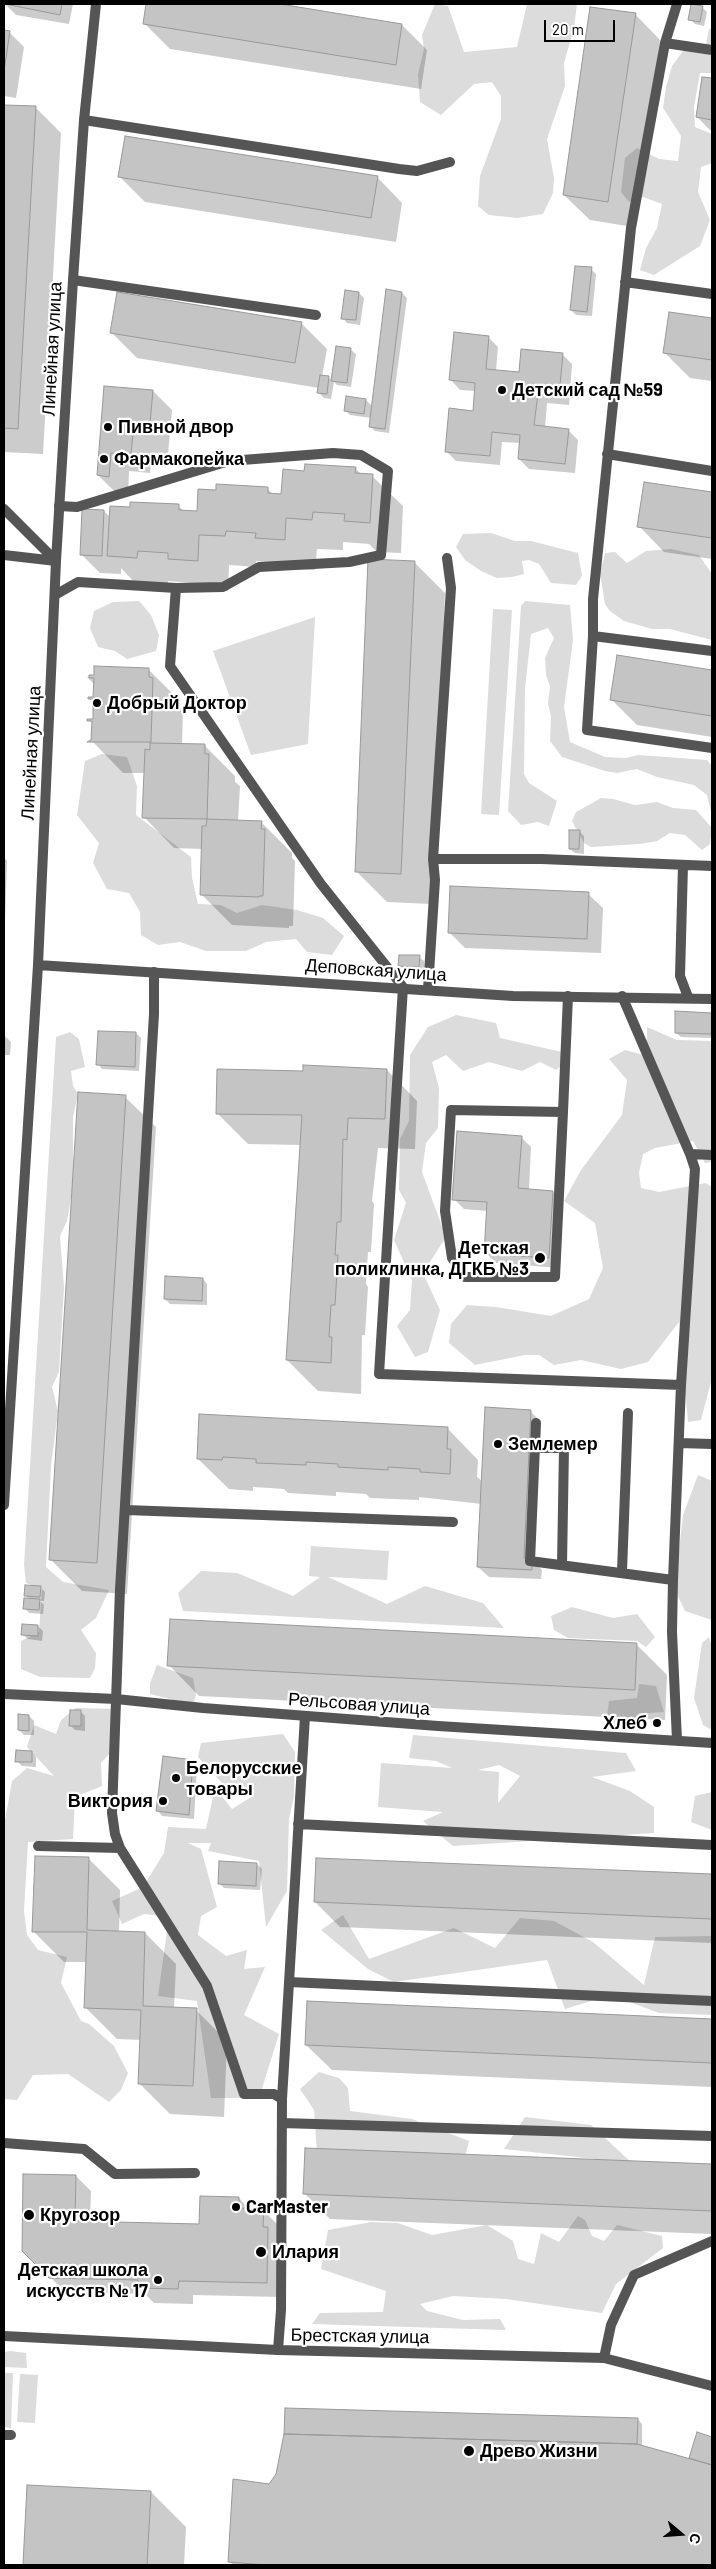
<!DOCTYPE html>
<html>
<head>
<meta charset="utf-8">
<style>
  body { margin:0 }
  #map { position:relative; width:716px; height:2569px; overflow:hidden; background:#fff; font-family:Barlow,sans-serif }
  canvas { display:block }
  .frame { position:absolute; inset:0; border:5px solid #000; pointer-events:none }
  .north { position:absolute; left:656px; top:2509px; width:50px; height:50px; -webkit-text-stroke:4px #fff; paint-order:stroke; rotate:108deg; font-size:14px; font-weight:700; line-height:20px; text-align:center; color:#000 }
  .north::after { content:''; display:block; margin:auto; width:18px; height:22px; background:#000; clip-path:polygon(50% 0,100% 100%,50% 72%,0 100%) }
  .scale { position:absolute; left:544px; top:20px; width:71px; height:22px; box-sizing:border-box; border:2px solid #000; border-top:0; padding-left:6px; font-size:15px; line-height:18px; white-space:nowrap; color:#000; -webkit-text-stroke:4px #fff; paint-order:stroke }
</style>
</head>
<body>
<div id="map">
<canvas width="716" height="2569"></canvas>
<div class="frame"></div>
<div class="north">С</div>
<div class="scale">20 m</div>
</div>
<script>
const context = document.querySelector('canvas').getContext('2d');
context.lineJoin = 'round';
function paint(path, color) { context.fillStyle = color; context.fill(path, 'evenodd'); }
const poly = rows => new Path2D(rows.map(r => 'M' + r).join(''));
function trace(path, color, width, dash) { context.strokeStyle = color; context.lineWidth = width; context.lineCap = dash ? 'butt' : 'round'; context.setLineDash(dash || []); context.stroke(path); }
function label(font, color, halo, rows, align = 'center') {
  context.font = font + ' Barlow,sans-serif'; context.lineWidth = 4.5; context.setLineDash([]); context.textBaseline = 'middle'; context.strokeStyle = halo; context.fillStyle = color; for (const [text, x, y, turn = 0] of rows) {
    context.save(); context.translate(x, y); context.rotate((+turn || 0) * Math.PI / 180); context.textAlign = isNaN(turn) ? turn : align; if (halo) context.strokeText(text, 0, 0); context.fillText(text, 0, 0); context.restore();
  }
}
paint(poly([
  [435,4,448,6,464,52,517,47,527,4,577,4,574,28,564,63,565,86,547,139,554,178,553,193,543,214,517,218,489,215,478,206,480,176,501,119,501,96,492,82,474,84,441,115,420,102,418,74,424,49,422,35],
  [712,28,712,73,700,73,694,107,695,127,712,134,712,163,701,167,698,192,710,220,700,246,654,275,640,270,646,248,657,228,662,204,643,197,629,202,621,192,625,158,637,148,659,159,678,161,681,136,663,108,666,87,672,66,683,51,706,44,709,29],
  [491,533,515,541,531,541,578,553,582,576,576,585,551,583,539,564,529,560,522,561,524,574,512,577,497,578,481,571,465,560,456,547,463,534],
  [671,549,699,555,712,574,712,640,670,629,652,629,624,621,610,611,605,604,600,574,605,553,615,552,627,563,646,551],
  [139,601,151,615,159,635,156,651,127,659,115,651,98,647,90,628,94,611,113,602],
  [525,601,570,605,573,640,564,707,570,742,605,757,626,758,638,755,707,760,712,766,712,816,707,795,694,785,657,777,637,769,617,773,605,771,562,757,550,741,551,717,548,703,550,686,546,675,545,658,554,638,548,628,531,634,525,688,524,774,529,783,557,801,549,826,538,822,521,825,508,811,521,606],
  [493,609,512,610,499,815,481,814],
  [315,617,308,744,251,755,213,651],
  [102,754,127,757,137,786,136,815,191,857,192,878,198,904,221,905,237,913,262,905,297,910,323,918,344,936,332,955,307,952,296,939,266,942,246,951,206,951,180,942,158,945,141,935,140,912,129,893,107,889,93,863,99,843,77,815,85,761],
  [601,798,613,799,635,805,657,802,673,808,696,810,712,828,710,844,702,850,685,835,670,833,657,841,640,844,591,847,584,843,572,821,576,812],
  [456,1015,496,1023,500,1038,562,1052,564,1064,556,1070,540,1062,522,1071,489,1062,463,1071,446,1055,432,1062,439,1088,438,1128,426,1143,422,1172,446,1237,423,1273,440,1310,428,1352,415,1357,397,1326,410,1310,412,1280,394,1240,406,1203,399,1190,400,1139,409,1121,410,1055,428,1027],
  [647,1027,677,1040,712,1041,712,1162,705,1163,693,1141,655,1148,643,1154,639,1173,641,1188,659,1192,706,1183,712,1187,712,1378,701,1420,688,1422,679,1322,648,1362,621,1369,581,1360,554,1365,539,1355,525,1355,475,1365,449,1343,451,1324,467,1305,496,1307,551,1316,589,1299,603,1268,595,1223,564,1201,581,1170,622,1115,627,1080,609,1059,625,1050,647,1056],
  [70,1032,79,1039,85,1067,71,1071,73,1086,78,1094,73,1117,73,1187,67,1221,60,1236,64,1287,59,1372,52,1387,58,1411,51,1466,46,1567,63,1582,109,1590,96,1618,81,1630,96,1653,95,1668,90,1678,40,1677,21,1669,21,1641,39,1632,42,1589,26,1583,24,1565,56,1037],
  [698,1475,712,1481,712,1620,685,1611,678,1596,677,1568,683,1515],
  [311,1546,389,1551,387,1580,328,1577,387,1604,425,1586,483,1603,504,1628,183,1611,178,1593,201,1571,237,1573,293,1596,320,1577,309,1576],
  [572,1607,613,1618,637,1614,655,1637,646,1647,637,1641,568,1638,554,1630,551,1616],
  [709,1637,712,1646,712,1730,703,1725,694,1698,702,1643],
  [157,1665,193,1678,196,1695,193,1705,150,1694,150,1683],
  [639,1684,656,1686,664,1712,649,1713,626,1725,606,1723,609,1701,637,1698],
  [76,1708,117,1709,113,1750,101,1763,102,1786,75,1797,73,1839,28,1842,24,1911,27,1935,38,1950,67,1957,61,1983,81,2021,89,2024,114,2046,128,2073,121,2090,109,2102,68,2074,33,2075,17,2100,4,2099,4,1826,12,1781,27,1768,54,1776,27,1747,34,1725,56,1734,61,1720],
  [283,1734,295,1752,294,1797,289,1819,287,1891,266,1927,259,1861,208,1851,211,1843,188,1843,201,1849,217,1907,201,1916,198,1935,226,1956,247,1950,244,1969,265,1967,244,2015,279,2034,259,2098,211,2098,197,2001,158,1996,169,1917,144,1914,122,1924,112,1901,143,1887,164,1853,168,1827,206,1829,215,1788,232,1809,253,1796,235,1797,198,1757,201,1743],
  [413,1735,626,1753,636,1771,592,1777,630,1791,654,1807,654,1833,453,1846,423,1821,443,1812,378,1807,381,1763,452,1768,436,1761,409,1758],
  [499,1765,520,1776,498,1803,499,1772,478,1770],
  [712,1792,712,1830,691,1822,695,1796],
  [343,1915,369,1959,454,1928,495,1948,520,1918,554,1921,593,1942,644,1985,655,1937,712,1936,712,2015,659,2013,611,1995,565,2009,547,1960,394,1982,368,1969,321,1930],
  [319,2072,339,2078,348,2088,350,2111,412,2119,469,2141,465,2157,317,2154,314,2110,300,2089],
  [525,2117,591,2125,632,2163,504,2149],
  [578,2216,585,2220,592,2236,604,2241,617,2225,662,2236,663,2248,616,2284,602,2313,506,2299,453,2296,420,2304,427,2311,463,2320,500,2319,506,2330,312,2324,320,2313,383,2312,386,2291,321,2269,328,2230,371,2222,398,2223,432,2235,487,2225,513,2241,518,2259,534,2264,541,2233,559,2242],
  [10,2351,26,2353,27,2368,4,2367,4,2352],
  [4,2373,13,2373,11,2428,4,2427],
  [20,2374,38,2375,35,2423,17,2422]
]), '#dcdcdc');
paint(poly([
  [73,4,69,24,16,15,6,5],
  [148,4,273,4,402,25,427,50,421,89,170,49,144,23],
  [702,7,707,12,704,26,695,24,690,19],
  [635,14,660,40,633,227,590,220,564,195],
  [4,31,9,32,24,47,16,98,4,96],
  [703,78,712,79,712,132,697,117],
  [4,106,36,108,61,133,43,454,4,452],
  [119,176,377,177,402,203,396,242,145,202],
  [591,269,596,274,592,316,576,315,571,310],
  [387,291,402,293,407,298,389,433,375,431,370,426,371,418,350,415,346,411,347,397,366,400,373,407],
  [359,293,364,298,360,325,347,323,343,318],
  [670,313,712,319,712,381,690,378,664,352],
  [301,323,327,349,322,377,329,378,333,381,337,348,351,350,356,354,351,387,337,385,334,382,331,399,324,398,319,393,319,388,137,358,112,333],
  [488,337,498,347,496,371,520,373,562,354,572,364,569,405,547,403,545,428,568,430,578,440,575,473,529,469,519,459,520,443,502,442,500,465,456,461,446,451,474,412,476,391,460,390,450,379],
  [105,387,153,391,172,410,168,454,152,453,150,473,129,471,128,495,117,494,98,475],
  [355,468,362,475,372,476,403,506,401,553,377,552,369,544,343,542,343,550,317,549,315,570,288,569,282,563,256,561,256,567,229,565,228,591,200,590,193,583,168,581,168,588,139,587,121,568,121,574,100,573,81,554,104,511,110,517,131,509,178,506,184,511,198,512,217,491,267,488,273,495,283,495,305,472],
  [645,483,712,493,712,559,664,552,639,526],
  [414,562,445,593,431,904,387,902,356,871],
  [618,657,712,671,712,737,637,725,612,700],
  [148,669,179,700,179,706,183,710,182,745,204,745,235,776,235,782,240,786,238,821,261,822,292,853,292,858,295,861,293,926,289,926,289,928,232,925,201,894,203,849,174,848,144,817,145,773,123,773,93,742,95,685,87,677],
  [579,831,584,836,584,854,575,853,570,849],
  [4,857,7,861,4,951],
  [588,894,603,908,601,953,465,948,450,933],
  [419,957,424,961,424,971,404,970,400,966],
  [677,1013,712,1014,712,1038,681,1037,676,1033],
  [136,1033,141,1038,139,1071,102,1069,98,1064],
  [4,1035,11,1042,10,1055,4,1055],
  [387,1070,417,1101,415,1149,378,1148,372,1201,374,1204,371,1252,368,1252,366,1284,368,1287,365,1335,362,1335,361,1394,318,1391,287,1360,301,1145,248,1144,217,1113,304,1072],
  [125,1097,156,1127,127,1594,82,1591,51,1560],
  [521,1137,531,1147,529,1190,553,1192,563,1202,559,1268,496,1263,486,1253,488,1211,464,1209,454,1199],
  [203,1279,207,1284,207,1305,170,1304,165,1299],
  [530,1411,540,1421,533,1561,542,1570,541,1579,489,1577,478,1567,482,1504,419,1497,419,1500,370,1498,366,1494,336,1492,336,1496,288,1493,284,1489,270,1488,253,1487,253,1491,229,1489,198,1459,448,1429,478,1460,477,1477,483,1482],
  [40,1587,45,1592,44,1601,40,1601,44,1605,43,1614,29,1613,25,1608,29,1599,25,1595],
  [38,1626,43,1631,42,1641,28,1639,23,1635],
  [636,1644,667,1675,665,1720,199,1696,169,1665],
  [80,1711,85,1716,85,1731,75,1730,70,1725],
  [29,1716,34,1721,34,1735,24,1735,19,1730],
  [32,1752,36,1757,36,1767,22,1766,17,1761],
  [192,1761,197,1766,194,1819,162,1816,158,1811],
  [89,1859,120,1890,119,1933,145,1933,176,1964,174,2009,196,2010,227,2041,224,2117,170,2114,139,2083,141,2040,117,2039,86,2008,87,1962,64,1962,33,1931],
  [317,1859,712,1876,712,1943,340,1927,315,1902],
  [257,1864,262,1869,260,1890,224,1888,219,1883],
  [308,2003,712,2020,712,2087,332,2070,306,2045],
  [306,2149,712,2166,712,2234,330,2219,304,2193],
  [76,2176,91,2191,90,2223,200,2225,239,2198,250,2210,263,2210,278,2225,281,2297,193,2295,193,2304,154,2303,145,2294,65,2292,24,2251],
  [638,2419,642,2424,642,2446,690,2460,698,2434,712,2438,712,2565,233,2565,230,2562,269,2485],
  [29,2486,151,2492,186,2527,184,2565,24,2565]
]), '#0003');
const building = poly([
  [5,4,62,4,60,15,5,4],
  [146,4,280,4,402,24,396,65,143,24,146,4],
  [691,4,703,6,700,22,688,20,691,4],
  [590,7,636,13,608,202,563,195,590,7],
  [4,30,10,31,4,71,4,30],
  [702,77,712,78,712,120,696,117,702,77],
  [4,105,36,106,18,429,4,428,4,105],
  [125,136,378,176,371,218,118,177,125,136],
  [575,266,592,267,587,312,570,310,575,266],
  [386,289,402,292,385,429,369,427,386,289],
  [345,290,359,292,356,320,341,319,345,290],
  [117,292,302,322,295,363,110,333,117,292],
  [669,312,712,318,712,360,663,353,669,312],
  [454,332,489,336,486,369,519,372,521,349,563,353,559,396,538,394,534,425,569,429,565,464,518,459,520,435,492,432,490,456,445,452,449,408,473,411,475,383,449,380,454,332],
  [336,346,351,348,347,383,331,381,336,346],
  [320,375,329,376,327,394,317,393,320,375],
  [104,386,153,390,149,435,133,434,131,454,111,453,109,477,97,475,104,386],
  [346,396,366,399,364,414,344,411,346,396],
  [305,464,356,467,355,473,373,474,370,523,344,521,345,514,313,512,312,520,286,518,285,540,255,538,256,533,226,531,225,536,199,535,198,561,168,559,168,553,138,551,137,558,107,556,110,506,130,507,130,502,179,504,179,510,197,511,198,489,216,490,216,484,268,487,268,493,281,494,283,469,304,471,305,464],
  [644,482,712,492,712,538,637,527,644,482],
  [82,509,104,510,102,556,80,555,82,509],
  [368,559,415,561,401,874,355,872,368,559],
  [617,655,712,670,712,716,610,700,617,655],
  [94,666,149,668,149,677,153,678,151,742,87,742,91,740,92,721,87,721,87,719,93,719,93,699,88,699,88,697,93,697,94,678,89,678,89,675,94,675,94,666],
  [150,743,205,744,205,754,209,754,207,819,142,818,145,749,150,750,150,743],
  [207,819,262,821,261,829,265,829,263,896,259,896,259,897,200,895,202,826,206,826,207,819],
  [569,830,580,830,579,849,569,849,569,830],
  [450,886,589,892,587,939,448,933,450,886],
  [399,955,420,955,419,967,398,966,399,955],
  [675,1011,712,1013,712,1034,675,1033,675,1011],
  [98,1031,136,1032,135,1067,96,1065,98,1031],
  [303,1065,387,1069,385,1119,348,1118,347,1140,343,1139,341,1222,337,1222,335,1255,338,1255,335,1305,331,1305,329,1337,332,1337,331,1363,286,1360,302,1115,216,1114,217,1069,303,1071,303,1065],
  [78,1092,126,1095,97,1563,49,1560,78,1092],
  [457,1131,522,1136,518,1188,553,1191,549,1258,484,1254,487,1202,452,1200,457,1131],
  [165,1276,203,1278,202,1301,164,1299,165,1276],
  [485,1407,531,1410,524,1558,532,1558,532,1570,477,1567,485,1407],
  [199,1414,448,1427,447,1449,451,1449,450,1474,420,1472,420,1469,388,1467,388,1470,338,1467,338,1464,306,1462,306,1465,256,1463,256,1459,223,1457,222,1460,197,1459,199,1414],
  [25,1585,41,1586,40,1597,24,1596,25,1585],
  [24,1598,40,1599,39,1610,23,1609,24,1598],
  [170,1619,637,1643,635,1690,167,1666,170,1619],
  [22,1624,38,1625,38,1636,21,1635,22,1624],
  [70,1710,81,1710,81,1726,69,1726,70,1710],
  [18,1714,29,1715,29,1731,18,1730,18,1714],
  [16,1750,32,1751,32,1762,15,1762,16,1750],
  [163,1756,193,1760,189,1815,156,1811,163,1756],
  [35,1856,89,1857,87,1930,145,1932,143,2006,197,2008,193,2086,138,2084,141,2010,84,2008,87,1932,32,1932,35,1856],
  [316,1858,712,1874,712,1919,314,1902,316,1858],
  [219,1861,257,1863,256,1886,218,1884,219,1861],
  [307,2001,712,2019,712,2063,305,2045,307,2001],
  [305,2148,712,2164,712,2211,303,2194,305,2148],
  [23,2174,76,2175,75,2221,199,2224,200,2196,239,2197,239,2208,264,2209,263,2227,268,2227,267,2283,179,2281,178,2289,138,2288,138,2280,49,2278,22,2251,23,2174],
  [285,2408,638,2418,637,2444,284,2434,285,2408],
  [697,2432,712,2437,712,2465,689,2458,697,2432],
  [284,2434,637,2444,712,2465,712,2565,267,2565,228,2562,233,2479,269,2484,276,2474,284,2434],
  [27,2485,151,2491,147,2565,23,2565,27,2485]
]);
paint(building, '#c4c4c4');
trace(building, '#999', 1);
trace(poly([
  [677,4,665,43,631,228,593,599,593,636,587,730,712,748],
  [665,43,712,50],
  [84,120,399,169,417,171,450,162],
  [73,280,316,315],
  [625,282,712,294],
  [607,454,712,471],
  [4,509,56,561],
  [4,555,56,561],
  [176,588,170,666,321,884,403,987,379,1374,681,1385],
  [55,595,78,582,176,588,223,587,259,567,349,562,381,555,388,471,361,455,333,453,229,461,77,507,59,506],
  [593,636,712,651],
  [433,859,542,859,712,866],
  [683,865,680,976,688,997],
  [154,972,154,1014,120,1589,112,1813,115,1834,120,1848,207,1986,244,2094,274,2094,282,2099],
  [428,989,435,880,433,859,451,588,447,558],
  [622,996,690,1154,695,1169,681,1385,673,1580,672,1632,677,1740],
  [563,1112,451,1110,445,1211,452,1258,465,1277,555,1277,563,1112,568,996],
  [690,1154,712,1155],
  [536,1423,530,1561,673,1580],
  [679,1443,712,1444],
  [535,1448,564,1448,562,1565],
  [126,1510,453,1522],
  [622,1571,628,1413],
  [298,1824,712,1845],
  [38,1846,120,1848],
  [289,1982,712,2001],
  [282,2123,712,2136],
  [4,2143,84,2149,115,2174,195,2173],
  [278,2350,281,2310,282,2099,305,1716],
  [604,2358,611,2325,634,2275,712,2241],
  [4,2435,11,2435]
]), '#555', 10);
trace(poly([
  [38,965,513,996,712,999],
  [4,1505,38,965,56,561,73,280,84,120,96,4],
  [4,1694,116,1699,203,1708,438,1726,712,1743],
  [4,2336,278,2350,604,2358,712,2386]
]), '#555', 10);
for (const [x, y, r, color] of [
  [502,390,5,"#000"],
  [108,427,5,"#000"],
  [104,459,5,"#000"],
  [97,703,5,"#000"],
  [540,1258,6,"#000"],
  [498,1444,5,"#000"],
  [657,1723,5,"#000"],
  [176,1778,5,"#000"],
  [163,1801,5,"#000"],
  [236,2207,5,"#000"],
  [29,2215,6,"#000"],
  [261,2252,6,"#000"],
  [158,2280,5,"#000"],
  [469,2451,6,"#000"]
]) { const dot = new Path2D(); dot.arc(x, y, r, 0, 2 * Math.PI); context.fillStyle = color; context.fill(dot); trace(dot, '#fff', 2); }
label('18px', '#000', '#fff', [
  ["Линейная улица",52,349,-87],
  ["Линейная улица",31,753,-87],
  ["Деповская улица",376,970,4],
  ["Рельсовая улица",359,1704,4],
  ["Брестская улица",360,2336,1]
]);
label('bold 18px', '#000', '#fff', [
  ["Детский сад №59",512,390],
  ["Пивной двор",118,427],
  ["Фармакопейка",114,459],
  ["Добрый Доктор",107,703],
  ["Детская",529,1248,"right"],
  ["поликлинка, ДГКБ №3",529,1269,"right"],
  ["Землемер",508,1444],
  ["Хлеб",647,1723,"right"],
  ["Белорусские",186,1768],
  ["товары",186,1789],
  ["Виктория",153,1801,"right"],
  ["CarMaster",246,2207],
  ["Кругозор",40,2215],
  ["Илария",272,2252],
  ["Детская школа",148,2270,"right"],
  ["искусств № 17",148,2291,"right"],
  ["Древо Жизни",480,2451]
], 'left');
</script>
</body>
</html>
